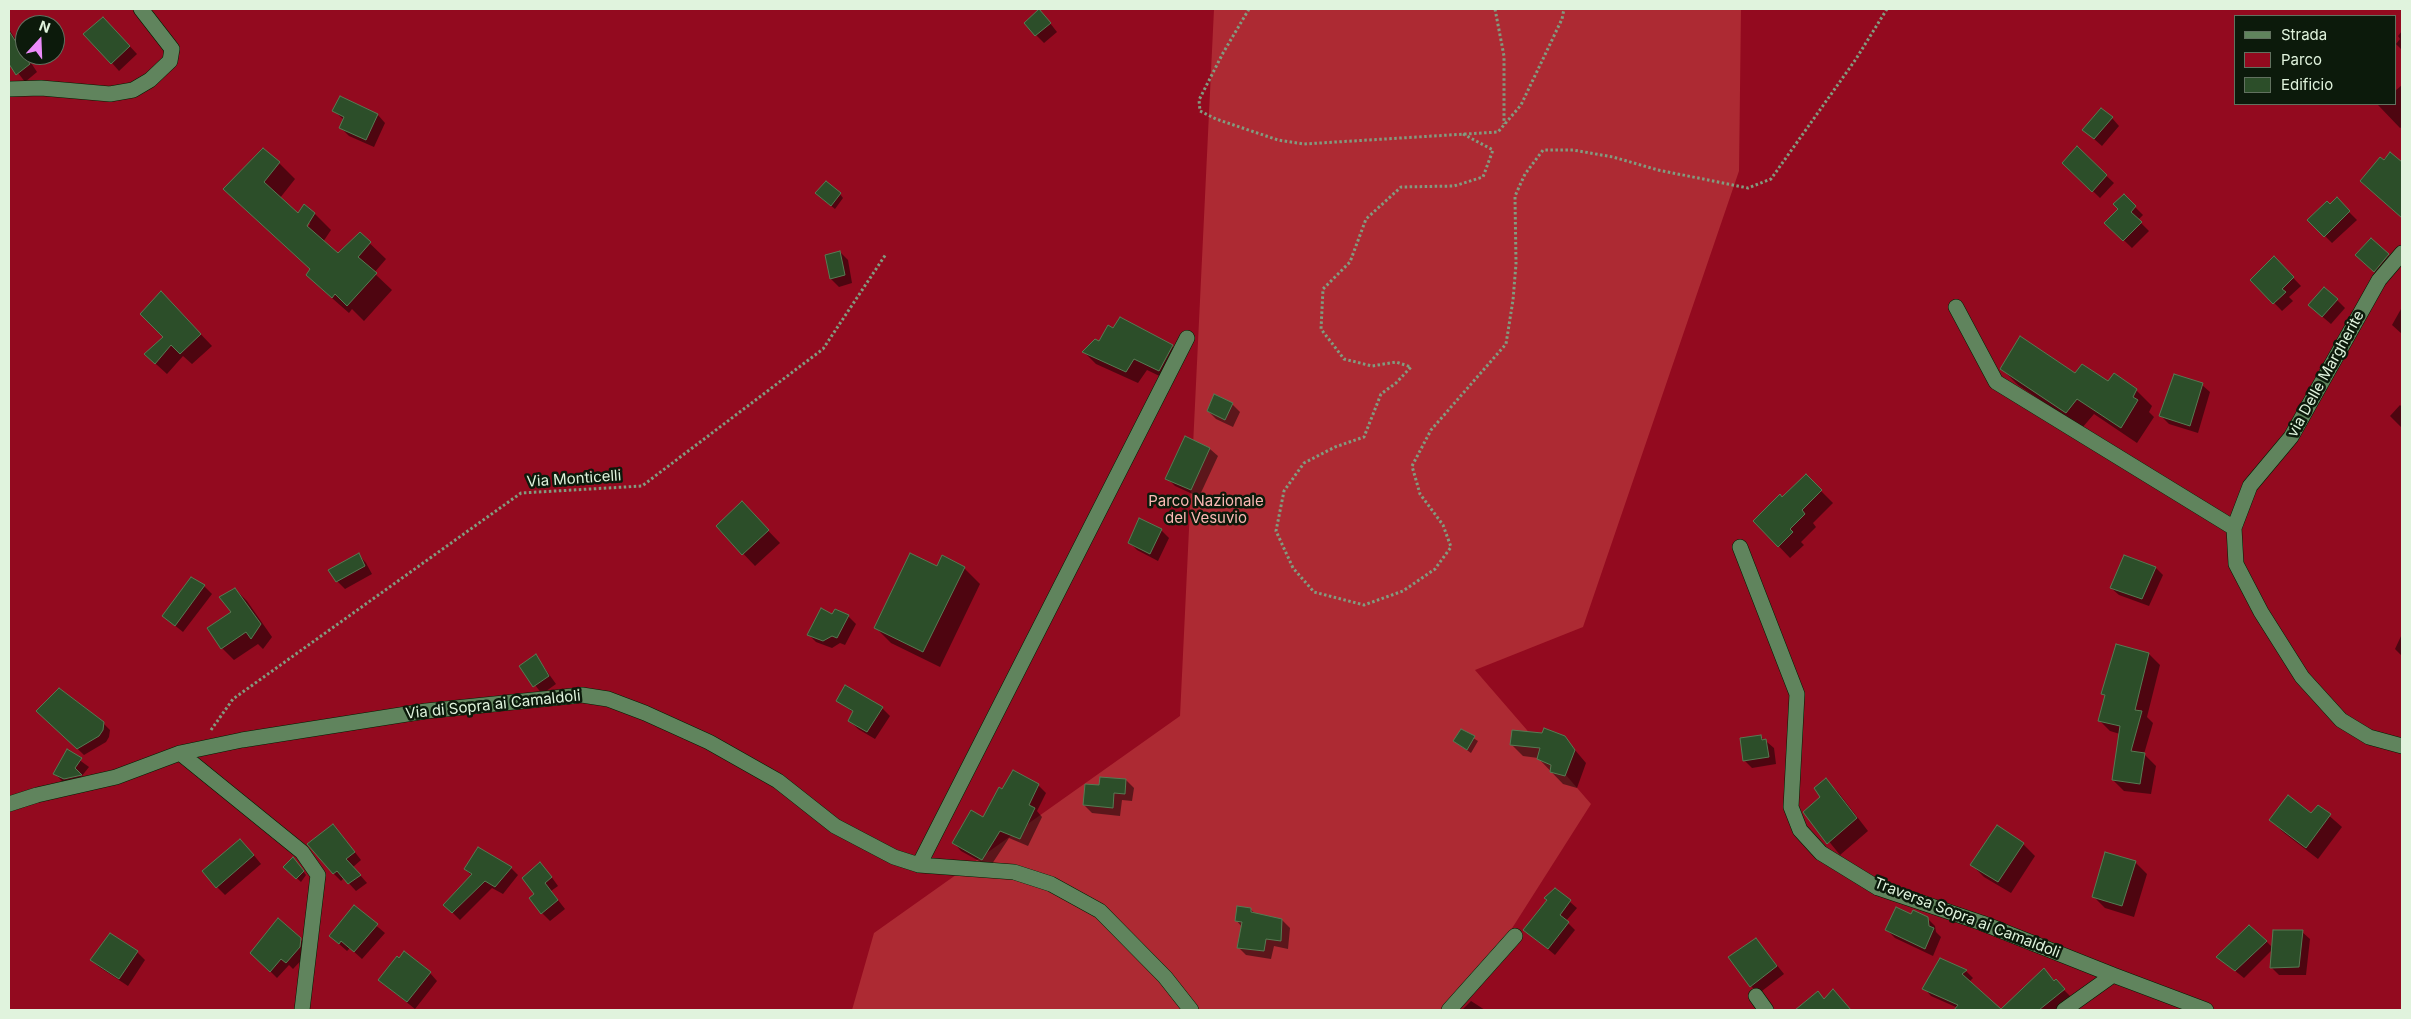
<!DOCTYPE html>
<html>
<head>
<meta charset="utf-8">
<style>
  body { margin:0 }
  #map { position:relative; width:2411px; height:1019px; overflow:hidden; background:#153613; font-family:Inter,sans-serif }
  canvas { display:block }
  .frame { position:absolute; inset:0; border:10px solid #e0f3dd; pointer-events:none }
  .legend { position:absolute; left:2234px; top:15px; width:162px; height:90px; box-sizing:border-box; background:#0c1a0b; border:1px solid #61715f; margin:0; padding:6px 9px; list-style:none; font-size:15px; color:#e0f3dd }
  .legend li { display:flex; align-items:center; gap:10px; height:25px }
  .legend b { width:25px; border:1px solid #61715f }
  .north { position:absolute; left:15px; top:15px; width:50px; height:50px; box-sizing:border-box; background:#0c1a0b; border:1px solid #61715f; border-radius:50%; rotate:20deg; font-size:14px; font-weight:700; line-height:20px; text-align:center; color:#e0f3dd }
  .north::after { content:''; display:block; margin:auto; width:18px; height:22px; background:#ec8cfa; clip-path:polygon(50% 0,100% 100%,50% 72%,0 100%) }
</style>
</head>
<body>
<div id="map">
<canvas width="2411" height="1019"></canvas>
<div class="frame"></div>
<ul class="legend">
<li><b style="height:6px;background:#60845d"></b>Strada</li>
<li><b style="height:14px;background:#930a1f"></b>Parco</li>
<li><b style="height:14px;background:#2c4e29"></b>Edificio</li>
</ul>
<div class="north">N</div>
</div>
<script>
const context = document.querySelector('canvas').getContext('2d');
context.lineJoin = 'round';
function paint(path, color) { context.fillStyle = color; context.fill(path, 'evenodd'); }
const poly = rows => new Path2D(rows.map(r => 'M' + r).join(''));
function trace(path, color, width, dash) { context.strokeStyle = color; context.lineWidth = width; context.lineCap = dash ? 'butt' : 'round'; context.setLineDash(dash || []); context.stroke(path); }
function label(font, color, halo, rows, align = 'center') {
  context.font = font + ' Inter,sans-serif'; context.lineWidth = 5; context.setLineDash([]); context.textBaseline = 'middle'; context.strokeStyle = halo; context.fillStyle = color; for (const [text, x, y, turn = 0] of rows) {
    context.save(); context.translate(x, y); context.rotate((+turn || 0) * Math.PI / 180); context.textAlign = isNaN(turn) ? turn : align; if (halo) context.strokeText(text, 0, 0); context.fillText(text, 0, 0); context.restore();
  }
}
paint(poly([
  [9,9,2402,9,2402,1010,9,1010],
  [2235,16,2395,16,2395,104,2235,104],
  [25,25,55,25,55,55,25,55]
]), '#930a1f');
paint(poly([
  [1214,9,1741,9,1739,171,1583,627,1475,670,1591,804,1469,996,1457,1010,852,1010,874,933,1180,716]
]), '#ad2a33');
paint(poly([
  [1046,18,1057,32,1044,43,1036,35],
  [111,26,137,54,119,71,112,63],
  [9,29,37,72,25,82,9,61],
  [2402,31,2402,50,2396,44,2400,39,2398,36],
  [2402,85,2402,127,2400,128,2378,105,2395,104,2395,91],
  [334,111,378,115,385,123,374,147,349,136,341,128,344,120],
  [2112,118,2119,126,2102,146,2084,130],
  [2077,148,2114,183,2100,198,2064,163],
  [2390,153,2402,163,2402,218,2361,181],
  [279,163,295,179,280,198,298,215,315,214,331,230,323,242,338,255,360,234,386,259,374,273,392,290,364,321,352,309,349,313,324,291,308,275,312,270,241,205],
  [308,222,310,224,304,232],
  [840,194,843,198,835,209,820,197],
  [2124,196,2143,215,2138,220,2149,231,2132,248,2106,223,2119,209],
  [2344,207,2357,220,2332,243,2309,220],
  [840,252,848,260,852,283,839,287,831,279,827,256],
  [2388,255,2396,263,2382,279,2365,263],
  [2274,258,2301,286,2289,297,2293,301,2282,311,2252,280],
  [2337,300,2345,308,2331,324,2318,313],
  [172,304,212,346,192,364,183,356,167,374,146,355,165,337],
  [2401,309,2402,310,2402,334,2392,325],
  [1120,319,1172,346,1184,358,1172,382,1147,370,1138,383,1096,364,1084,352,1099,342,1114,329],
  [2002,369,2076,375,2136,390,2152,406,2149,412,2154,417,2137,443,2094,414,2082,428,2018,385],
  [2202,385,2210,392,2198,433,2169,424,2161,416],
  [1232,404,1240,412,1233,427,1216,419,1208,411],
  [2400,405,2402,407,2402,428,2390,416],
  [1210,449,1218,456,1199,497,1175,486,1167,478],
  [1806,476,1833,503,1813,523,1816,527,1801,542,1804,545,1790,558,1755,521,1782,499],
  [753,515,780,543,755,566,717,526],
  [1161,530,1169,538,1158,561,1137,550,1129,542],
  [359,555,366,563,372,574,345,589,337,581],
  [2125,557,2156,568,2163,575,2149,606,2119,595,2111,588],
  [964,568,980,584,940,667,891,643,875,627],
  [204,586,212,594,183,632,163,616],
  [235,589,247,601,272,637,263,649,258,644,234,660,222,648,209,628,233,613],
  [833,616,848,616,856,624,845,645,840,643,832,648,816,642,808,634],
  [2402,634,2402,656,2395,649],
  [2149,654,2160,665,2147,717,2153,723,2144,754,2156,766,2151,794,2124,791,2113,780,2120,734,2110,731,2099,720,2106,697,2102,693],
  [536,656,556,684,542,694,521,667],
  [838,701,882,708,890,716,875,739,858,729,850,721,854,713],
  [38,711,103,723,110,730,109,737,106,742,84,755],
  [1462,731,1478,741,1471,753,1454,741],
  [1564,737,1586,763,1577,788,1563,784,1538,758,1523,756,1511,744],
  [1761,737,1774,748,1776,764,1752,768,1744,760],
  [67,751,89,767,73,787,62,781,54,773],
  [1126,780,1134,788,1132,801,1122,800,1120,816,1092,813,1084,805,1100,787],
  [1826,780,1838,792,1868,831,1840,855,1805,812,1822,797],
  [1038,785,1046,793,1037,811,1042,817,1028,846,1009,838,990,867,961,851,954,843,984,818,1003,791],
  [2318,806,2342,827,2318,859,2283,832,2271,820,2311,815],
  [340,833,361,860,353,867,367,883,356,891,344,878,341,881,333,873],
  [2023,844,2035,856,2011,893,1984,877,1972,865],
  [248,848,261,864,225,895,217,887],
  [296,862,306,875,301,882,285,867],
  [2135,862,2147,874,2134,917,2105,908,2093,896],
  [511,868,518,875,503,894,492,888,460,920,445,905,472,876,465,869],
  [548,872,558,886,551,891,565,909,550,921,542,913,536,895],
  [1555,889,1577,908,1566,921,1575,930,1555,955,1525,930],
  [354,907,385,933,362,959,350,948,347,951,330,936],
  [1250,909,1256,914,1282,920,1290,928,1288,949,1274,946,1271,959,1246,955,1238,947,1242,927,1236,920],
  [1911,915,1927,918,1935,926,1936,932,1941,937,1933,956,1895,938,1887,930],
  [2302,932,2310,939,2306,975,2279,975,2271,967,2272,950,2244,978,2218,957,2266,941,2273,948],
  [110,935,137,952,145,960,128,986,99,967,91,960],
  [300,939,307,946,307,954,293,969,289,965,277,978,252,953],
  [1756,939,1784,974,1758,994,1751,986],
  [1940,960,1966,971,1973,978,1969,982,2001,1010,1956,1010,1958,1008,1931,996,1924,988],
  [2044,970,2071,997,2055,1010,2001,1010],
  [430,973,437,981,415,1009,379,980],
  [1833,991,1851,1010,1797,1010,1818,993,1825,1000],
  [1471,1001,1485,1010,1462,1010]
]), '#0007');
const building = poly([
  [1039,9,1051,23,1035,36,1024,23,1039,9],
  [103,17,130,46,111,64,83,34,103,17],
  [9,31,30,64,16,75,9,64,9,31],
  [340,96,378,114,366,140,339,128,344,117,332,111,340,96],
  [2101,108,2113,117,2094,139,2082,130,2101,108],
  [2077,146,2107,175,2092,192,2062,163,2077,146],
  [263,148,280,162,264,182,298,213,304,204,315,213,307,226,338,253,360,232,371,242,358,257,377,273,347,306,335,294,332,298,306,275,310,269,223,189,263,148],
  [2390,152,2402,162,2402,218,2360,181,2380,157,2384,160,2390,152],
  [826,181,841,193,831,206,815,193,826,181],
  [2124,194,2136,206,2131,212,2142,222,2123,241,2104,223,2118,209,2113,204,2124,194],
  [2337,197,2350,211,2324,237,2307,220,2327,201,2330,204,2337,197],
  [2371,238,2389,254,2374,272,2355,255,2371,238],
  [840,251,845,275,830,279,825,255,840,251],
  [2274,256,2294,277,2282,289,2286,292,2273,304,2250,280,2274,256],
  [2324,287,2338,299,2322,317,2308,305,2324,287],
  [161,291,201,334,180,354,171,345,155,364,144,354,163,337,140,314,161,291],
  [1120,317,1173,345,1159,371,1134,359,1126,372,1082,352,1095,339,1099,341,1108,325,1113,328,1120,317],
  [2020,336,2075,373,2082,364,2108,381,2114,373,2137,389,2133,397,2138,400,2121,428,2077,399,2066,413,2000,369,2020,336],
  [2174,374,2203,383,2190,426,2159,416,2174,374],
  [1214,394,1233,403,1225,420,1207,411,1214,394],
  [1185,436,1210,448,1191,490,1165,479,1185,436],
  [1806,474,1822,490,1802,510,1805,514,1790,529,1793,532,1778,547,1753,521,1780,494,1782,497,1806,474],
  [742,501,769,530,742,555,716,526,742,501],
  [1139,518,1162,529,1150,554,1128,543,1139,518],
  [359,553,365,566,336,582,328,570,359,553],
  [910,553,937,566,942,555,965,567,923,652,874,628,910,553],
  [2124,555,2156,567,2142,599,2110,588,2124,555],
  [191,577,205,585,175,626,162,616,191,577],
  [235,588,261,624,251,639,246,632,221,649,207,628,231,612,219,597,235,588],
  [821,608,832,614,835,609,849,615,837,638,832,636,823,641,807,635,821,608],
  [2116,644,2149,653,2135,710,2142,711,2131,751,2145,753,2140,784,2112,780,2120,726,2098,721,2105,695,2101,694,2116,644],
  [536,654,549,676,533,687,519,666,536,654],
  [845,685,883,707,867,732,848,721,853,711,836,701,845,685],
  [59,688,104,722,103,730,99,736,77,749,36,711,59,688],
  [1544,728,1565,736,1575,750,1565,776,1550,772,1551,765,1537,759,1540,748,1510,745,1512,730,1542,733,1544,728],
  [1461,729,1475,736,1467,750,1453,741,1461,729],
  [1761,735,1762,740,1766,739,1769,757,1743,761,1740,738,1761,735],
  [67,749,82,758,75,768,82,775,64,779,53,774,67,749],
  [1013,770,1039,784,1029,805,1035,808,1020,839,1000,831,982,860,952,843,971,810,983,817,999,787,1002,789,1013,770],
  [1100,777,1126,779,1125,794,1114,793,1113,808,1083,805,1085,784,1099,785,1100,777],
  [1826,778,1857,818,1827,844,1803,812,1820,797,1814,788,1826,778],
  [2288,795,2311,813,2318,805,2331,814,2306,848,2269,820,2288,795],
  [333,824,355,852,346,859,361,875,348,884,337,871,333,874,307,844,333,824],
  [1997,825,2024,843,1998,882,1970,865,1997,825],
  [240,839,254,855,216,888,202,871,240,839],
  [478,847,512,867,495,887,485,881,452,913,443,905,472,874,464,869,478,847],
  [2105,852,2136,861,2122,906,2092,897,2105,852],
  [293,857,304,871,296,879,283,867,293,857],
  [540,862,552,877,545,883,558,900,541,914,529,898,534,894,522,878,540,862],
  [1555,888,1571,900,1560,915,1569,922,1548,949,1523,930,1547,900,1544,898,1555,888],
  [354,905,378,924,354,952,341,941,339,944,329,936,354,905],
  [1237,906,1251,908,1251,912,1282,919,1281,941,1266,939,1264,951,1237,948,1242,922,1235,921,1237,906],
  [1896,907,1911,914,1913,910,1928,917,1929,926,1934,928,1925,949,1885,930,1896,907],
  [278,918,301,938,300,947,286,963,281,959,270,972,250,953,278,918],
  [2249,925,2267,941,2235,971,2216,957,2249,925],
  [2273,930,2303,930,2299,967,2270,968,2273,930],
  [110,933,138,951,119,979,90,960,110,933],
  [1756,938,1777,966,1750,987,1728,957,1756,938],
  [404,951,431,972,407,1002,378,980,397,956,399,958,404,951],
  [1940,958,1967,970,1962,974,2001,1009,2044,968,2054,981,2056,979,2065,989,2039,1010,1954,1010,1958,1005,1922,989,1940,958],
  [1833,989,1851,1010,1795,1010,1818,991,1824,999,1833,989]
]);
paint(building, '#2c4e29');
trace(building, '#577a53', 1);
const minor = poly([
  [9,89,41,88,110,94,133,90,150,80,170,61,172,49,141,9],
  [2402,253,2379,280,2291,437,2250,486,2234,528,2236,564,2261,612,2302,677,2341,720,2369,737,2402,746],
  [1956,307,1996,382,2234,528],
  [1740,547,1797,694,1791,807,1800,830,1821,853,1878,888,1982,923,2113,975],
  [180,753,302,852,318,875,302,1010],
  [9,804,37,795,116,777,180,753,242,740,426,711,582,695,608,699,645,713,709,742,778,781,835,826,894,857,919,865,1014,872,1051,884,1100,911,1165,977,1191,1010],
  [919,865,1187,338],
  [1756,996,1766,1010],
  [1449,1010,1515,936],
  [2064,1010,2113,975,2206,1010]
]);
trace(minor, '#001d00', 16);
trace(poly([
  [1249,9,1223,53,1199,100,1200,111,1216,119,1278,140,1304,144,1498,132,1521,105,1562,19,1564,9],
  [1495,9,1504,56,1504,124],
  [1463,134,1493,150,1483,177,1454,186,1401,187,1366,219,1350,262,1323,289,1321,329,1344,359,1372,366,1396,362,1411,367,1396,383,1381,394,1364,437,1335,447,1304,463,1284,491,1276,531,1293,568,1314,592,1364,605,1403,591,1435,569,1451,547,1443,525,1420,494,1412,466,1431,430,1506,344,1513,300,1516,264,1515,196,1525,174,1543,150,1573,150,1613,157,1658,170,1748,188,1771,179,1856,59,1887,9],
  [211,730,233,699,521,493,642,486,823,349,886,254]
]), '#829b7f', 3, [2.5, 2.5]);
trace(minor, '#60845d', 15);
label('15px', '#e0f3dd', '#0c1a0b', [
  ["via Delle Margherite",2326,374,-61],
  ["Via Monticelli",574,479,-4],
  ["Via di Sopra ai Camaldoli",493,705,-6],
  ["Traversa Sopra ai Camaldoli",1967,918,21]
]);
label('15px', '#fbb8b4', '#0c1a0b', [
  ["Parco Nazionale",1206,501],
  ["del Vesuvio",1206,518]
]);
</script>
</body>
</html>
